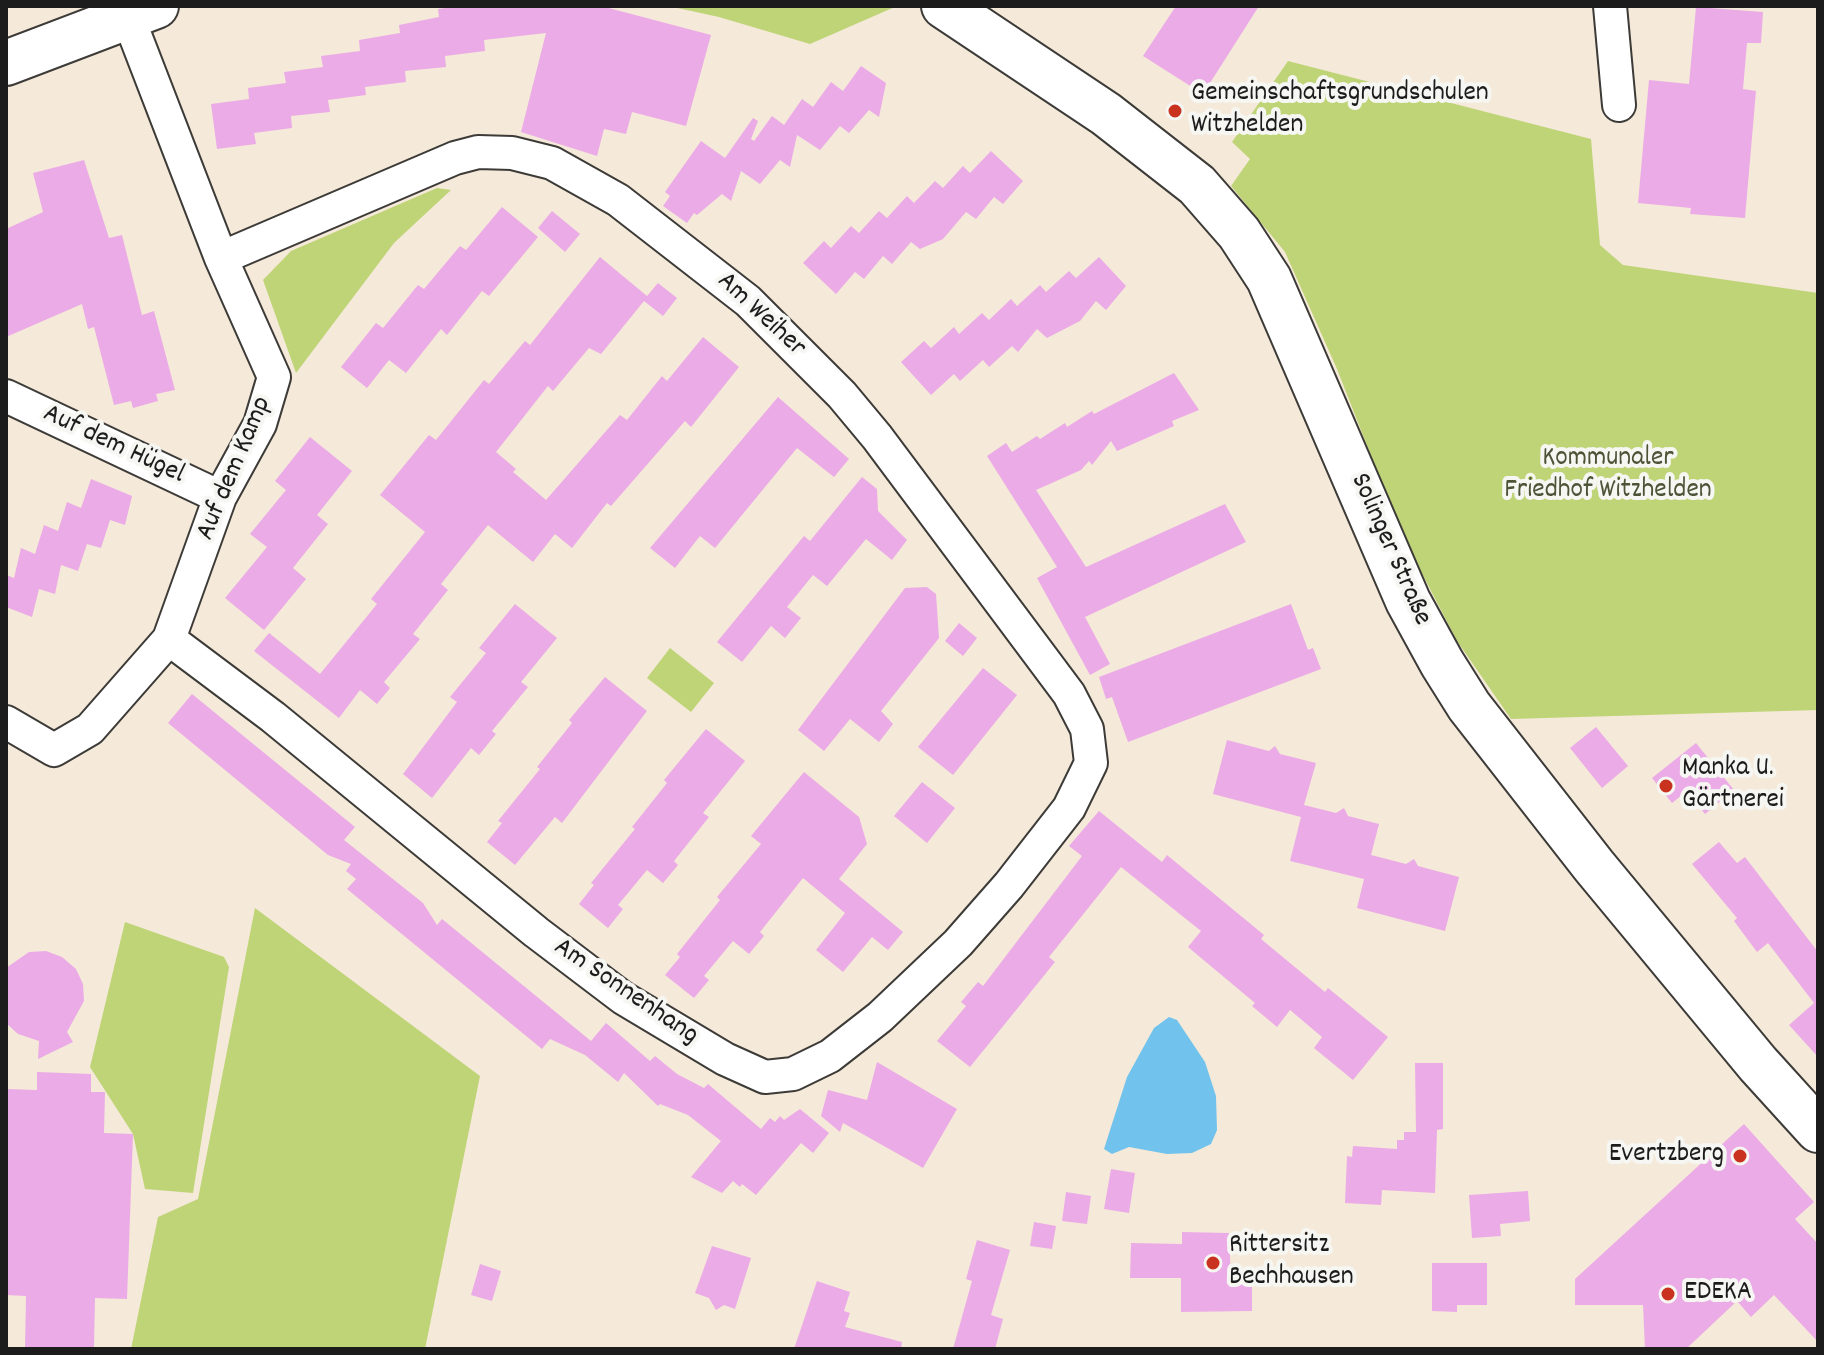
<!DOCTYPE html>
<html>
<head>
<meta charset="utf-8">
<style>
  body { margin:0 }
  #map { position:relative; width:1824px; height:1355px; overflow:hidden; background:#f5e9d9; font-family:Dekko,sans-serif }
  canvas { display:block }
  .frame { position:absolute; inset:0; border:8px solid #1c1c1c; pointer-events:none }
</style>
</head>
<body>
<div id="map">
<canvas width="1824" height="1355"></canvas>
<div class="frame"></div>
</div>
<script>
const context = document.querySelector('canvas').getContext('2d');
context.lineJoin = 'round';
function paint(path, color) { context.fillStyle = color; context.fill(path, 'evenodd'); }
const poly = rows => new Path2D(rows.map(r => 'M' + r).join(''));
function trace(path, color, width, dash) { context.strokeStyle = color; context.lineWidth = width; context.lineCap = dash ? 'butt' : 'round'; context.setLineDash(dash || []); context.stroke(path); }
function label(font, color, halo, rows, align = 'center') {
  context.font = font + ' Dekko,sans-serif'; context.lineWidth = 8; context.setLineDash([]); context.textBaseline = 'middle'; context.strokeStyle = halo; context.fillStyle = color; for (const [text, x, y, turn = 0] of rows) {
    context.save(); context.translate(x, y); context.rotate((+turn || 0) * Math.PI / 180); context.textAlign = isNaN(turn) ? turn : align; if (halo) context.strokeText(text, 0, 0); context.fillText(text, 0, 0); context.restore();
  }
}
paint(poly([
  [668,6,897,6,810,44,719,17],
  [1288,61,1591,139,1600,245,1623,265,1818,293,1818,710,1511,719,1457,641,1402,535,1337,369,1285,252,1231,186,1250,159,1232,142],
  [437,188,451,190,394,243,296,373,263,280,291,251],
  [670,648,714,683,691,712,647,678],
  [255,908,480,1076,425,1349,131,1349,158,1217,198,1199],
  [125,922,224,957,229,967,193,1193,145,1189,133,1134,90,1067]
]), '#bfd477');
paint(poly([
  [1169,1017,1177,1020,1205,1062,1216,1096,1217,1130,1211,1144,1192,1153,1167,1154,1129,1147,1112,1154,1104,1149,1127,1077,1154,1028]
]), '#71c2ec');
paint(poly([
  [461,6,601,6,711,35,686,126,632,112,626,134,604,129,597,156,521,132,546,33,484,40,485,51,445,56,446,67,405,71,406,82,365,87,366,95,328,100,330,112,291,116,292,128,254,133,256,144,217,149,211,104,249,99,248,88,286,83,284,72,323,67,321,56,360,51,359,40,400,33,399,25,439,17,438,9],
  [1176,6,1259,6,1203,94,1143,56],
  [1696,7,1763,12,1761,43,1747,43,1743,89,1756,91,1745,218,1690,214,1691,208,1638,203,1649,80,1689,84],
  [861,66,886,83,879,117,869,110,849,133,840,126,820,150,797,135,790,167,780,160,760,184,741,171,731,201,722,194,697,215,694,213,687,223,663,206,670,196,665,192,701,141,725,158,753,118,758,121,751,139,754,141,772,116,784,125,802,99,813,107,831,82,843,91],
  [991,151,1023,181,1003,204,994,197,976,219,966,212,943,239,920,249,911,242,892,264,883,256,864,279,855,272,836,294,803,263,824,241,831,248,851,226,859,233,879,211,887,218,907,196,914,203,935,181,943,188,963,166,970,173],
  [84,160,109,238,122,235,142,315,154,311,175,390,156,394,158,401,133,408,131,401,114,405,94,327,88,329,82,304,6,337,6,229,43,212,33,173],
  [502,207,538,237,489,296,482,291,447,335,441,329,406,373,389,360,367,388,341,367,376,323,383,328,418,285,424,289,460,246,466,250],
  [552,211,580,234,565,252,538,228],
  [600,257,647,296,658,283,677,298,663,316,644,301,601,354,589,348,553,391,548,386,496,452,516,469,513,472,546,500,620,415,627,420,662,376,667,381,703,337,739,367,691,427,685,421,611,506,607,503,572,548,555,534,533,562,488,525,441,584,448,590,413,634,420,639,384,682,390,688,377,704,360,690,339,718,254,651,269,633,320,674,377,604,371,599,425,532,380,495,429,435,436,440,484,380,489,384,525,341,530,345],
  [1099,257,1126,286,1106,310,1096,301,1080,321,1047,338,1037,329,1018,352,1012,346,989,367,983,360,960,381,954,374,931,395,901,362,924,341,931,348,954,327,959,334,982,313,989,320,1011,299,1017,306,1040,285,1046,292,1069,271,1076,278],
  [1174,373,1199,410,1172,421,1174,426,1117,451,1111,441,1092,465,1089,461,1081,470,1036,490,1086,567,1225,504,1246,542,1085,617,1110,664,1090,675,1037,578,1057,567,987,456,1006,443,1012,452,1037,436,1040,439,1065,423,1067,427,1092,411,1094,414],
  [778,397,849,459,834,477,797,448,715,548,700,536,675,568,650,548],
  [310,437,352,471,317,515,328,524,293,568,306,579,264,630,225,598,267,547,250,534,286,490,275,481],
  [862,477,877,489,878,511,907,540,892,560,866,539,827,586,813,575,787,607,801,618,785,638,771,626,742,662,717,642,804,536,810,541],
  [91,479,132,496,125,525,110,520,101,548,87,544,78,571,61,565,55,594,39,589,32,617,6,607,6,575,14,578,21,548,35,554,44,525,58,531,67,502,81,508],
  [927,587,936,594,939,638,881,711,893,724,879,742,850,719,824,751,798,730,905,588],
  [515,604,557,638,521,682,528,687,492,731,496,734,479,755,471,748,432,798,403,774,457,702,450,697,486,653,479,648],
  [1291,604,1308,650,1313,648,1321,669,1128,742,1112,697,1106,699,1099,677],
  [959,623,977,638,963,656,945,641],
  [983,668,1017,695,953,775,918,747],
  [605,677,647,711,562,823,555,817,515,865,487,842,502,823,498,821,540,769,537,767,572,723,569,720],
  [192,694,355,827,344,840,423,903,437,925,442,919,591,1041,606,1023,650,1061,655,1056,677,1074,704,1088,708,1084,761,1129,770,1118,775,1122,780,1116,784,1120,800,1109,829,1133,813,1153,801,1143,756,1195,742,1184,740,1187,733,1181,722,1193,691,1177,721,1141,688,1115,660,1104,658,1106,624,1073,618,1082,585,1055,550,1039,542,1049,347,889,356,879,346,871,351,864,328,855,168,723],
  [1596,727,1628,766,1602,788,1570,748],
  [706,729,745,761,703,813,709,817,674,861,678,865,663,883,647,870,618,905,623,909,608,928,579,904,594,885,591,883,635,829,632,827,667,783,664,780],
  [1227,740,1269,751,1275,746,1280,754,1316,763,1304,805,1336,813,1344,808,1348,816,1379,824,1371,855,1406,864,1414,859,1418,866,1459,877,1445,931,1357,908,1364,879,1290,861,1301,817,1213,794],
  [1696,743,1734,790,1705,814,1687,791,1672,803,1652,778],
  [804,772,859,817,867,844,839,879,903,932,888,950,872,937,843,972,816,950,845,913,803,878,760,932,764,936,749,954,733,941,704,976,709,980,694,998,665,975,680,957,677,954,720,900,717,897,761,844,751,836],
  [922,782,955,808,927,843,894,816],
  [1099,811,1162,862,1167,855,1264,935,1261,939,1325,992,1328,988,1388,1037,1353,1080,1314,1048,1322,1037,1290,1010,1277,1027,1252,1006,1255,1003,1188,947,1201,931,1121,867,1049,957,1055,962,970,1067,937,1041,966,1006,961,1002,978,982,983,986,1082,856,1069,846],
  [1719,842,1737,863,1745,857,1818,952,1818,1057,1789,1025,1814,1003,1768,943,1757,952,1734,921,1737,918,1692,864],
  [46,951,62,957,76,969,83,984,84,1001,67,1032,73,1042,38,1059,39,1041,18,1034,6,1023,6,968,29,952],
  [877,1062,957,1109,923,1168,843,1123,840,1132,821,1116,828,1090,867,1100],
  [1415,1063,1443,1063,1443,1129,1437,1130,1435,1193,1382,1190,1381,1205,1345,1203,1347,1156,1352,1157,1353,1146,1397,1149,1397,1140,1404,1140,1404,1132,1416,1132],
  [37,1072,91,1074,91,1092,105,1092,104,1133,133,1134,127,1299,95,1298,94,1349,25,1349,26,1296,6,1295,6,1089,37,1090],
  [1744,1124,1814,1202,1795,1219,1818,1244,1818,1342,1774,1295,1751,1317,1737,1301,1686,1349,1645,1349,1643,1305,1575,1305,1575,1279],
  [1111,1169,1135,1173,1129,1213,1104,1209],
  [1528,1191,1530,1221,1500,1224,1501,1236,1472,1238,1469,1195],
  [1066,1192,1091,1196,1087,1224,1062,1221],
  [1034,1222,1056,1226,1052,1249,1030,1246],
  [1182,1232,1229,1233,1231,1282,1252,1282,1252,1311,1181,1312,1181,1278,1130,1278,1131,1243,1182,1244],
  [977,1240,1010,1250,991,1315,1003,1319,995,1349,953,1349,972,1281,966,1279],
  [712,1246,751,1258,735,1309,724,1305,716,1310,709,1298,695,1293],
  [1432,1263,1487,1263,1487,1305,1457,1305,1457,1312,1432,1311],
  [480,1264,501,1271,492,1301,471,1295],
  [817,1281,850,1292,844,1311,850,1313,845,1327,902,1342,901,1349,794,1349]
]), '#ebabe6');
const street = poly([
  [1610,6,1619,105],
  [6,396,220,497],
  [169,639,273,717,536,932,623,998,725,1059,765,1077,793,1074,830,1056,880,1017,958,943,1009,885,1069,808,1091,763,1087,729,1069,694,877,437,842,395,748,301,618,200,552,163,512,153,478,152,455,158,221,258],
  [6,722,54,750,90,729,169,639,220,497,260,424,274,377,221,258,128,17]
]);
const secondary = poly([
  [944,6,1106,114,1197,185,1239,233,1269,279,1408,601,1442,663,1469,706,1594,866,1758,1064,1818,1130],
  [6,63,156,6]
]);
trace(street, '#3d3b38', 36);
trace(secondary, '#3d3b38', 48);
trace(street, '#fff', 32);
trace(secondary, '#fff', 44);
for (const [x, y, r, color] of [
  [1175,111,8,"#c8321e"],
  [1666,786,8,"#c8321e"],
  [1740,1156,8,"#c8321e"],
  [1213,1263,8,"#c8321e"],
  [1668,1294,8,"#c8321e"]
]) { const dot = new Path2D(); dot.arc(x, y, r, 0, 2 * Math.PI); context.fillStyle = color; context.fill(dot); trace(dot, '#f6f6f2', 3); }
label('28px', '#1c1c1c', '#f6f6f2', [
  ["Gemeinschaftsgrundschulen",1191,95],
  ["Witzhelden",1191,127],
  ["Manka U.",1682,770],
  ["Gärtnerei",1682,802],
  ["Evertzberg",1724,1156,"right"],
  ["Rittersitz",1229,1247],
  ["Bechhausen",1229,1279],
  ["EDEKA",1684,1294]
], 'left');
label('28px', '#1c1c1c', '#f6f6f2', [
  ["Am Weiher",760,316,43],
  ["Auf dem Hügel",113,446,25],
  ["Auf dem Kamp",236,469,-67],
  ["Solinger Straße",1389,550,66],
  ["Am Sonnenhang",625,993,34]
]);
label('28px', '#4d5337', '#f6f6f2', [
  ["Kommunaler",1608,460],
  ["Friedhof Witzhelden",1608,492]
]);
</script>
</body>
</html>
